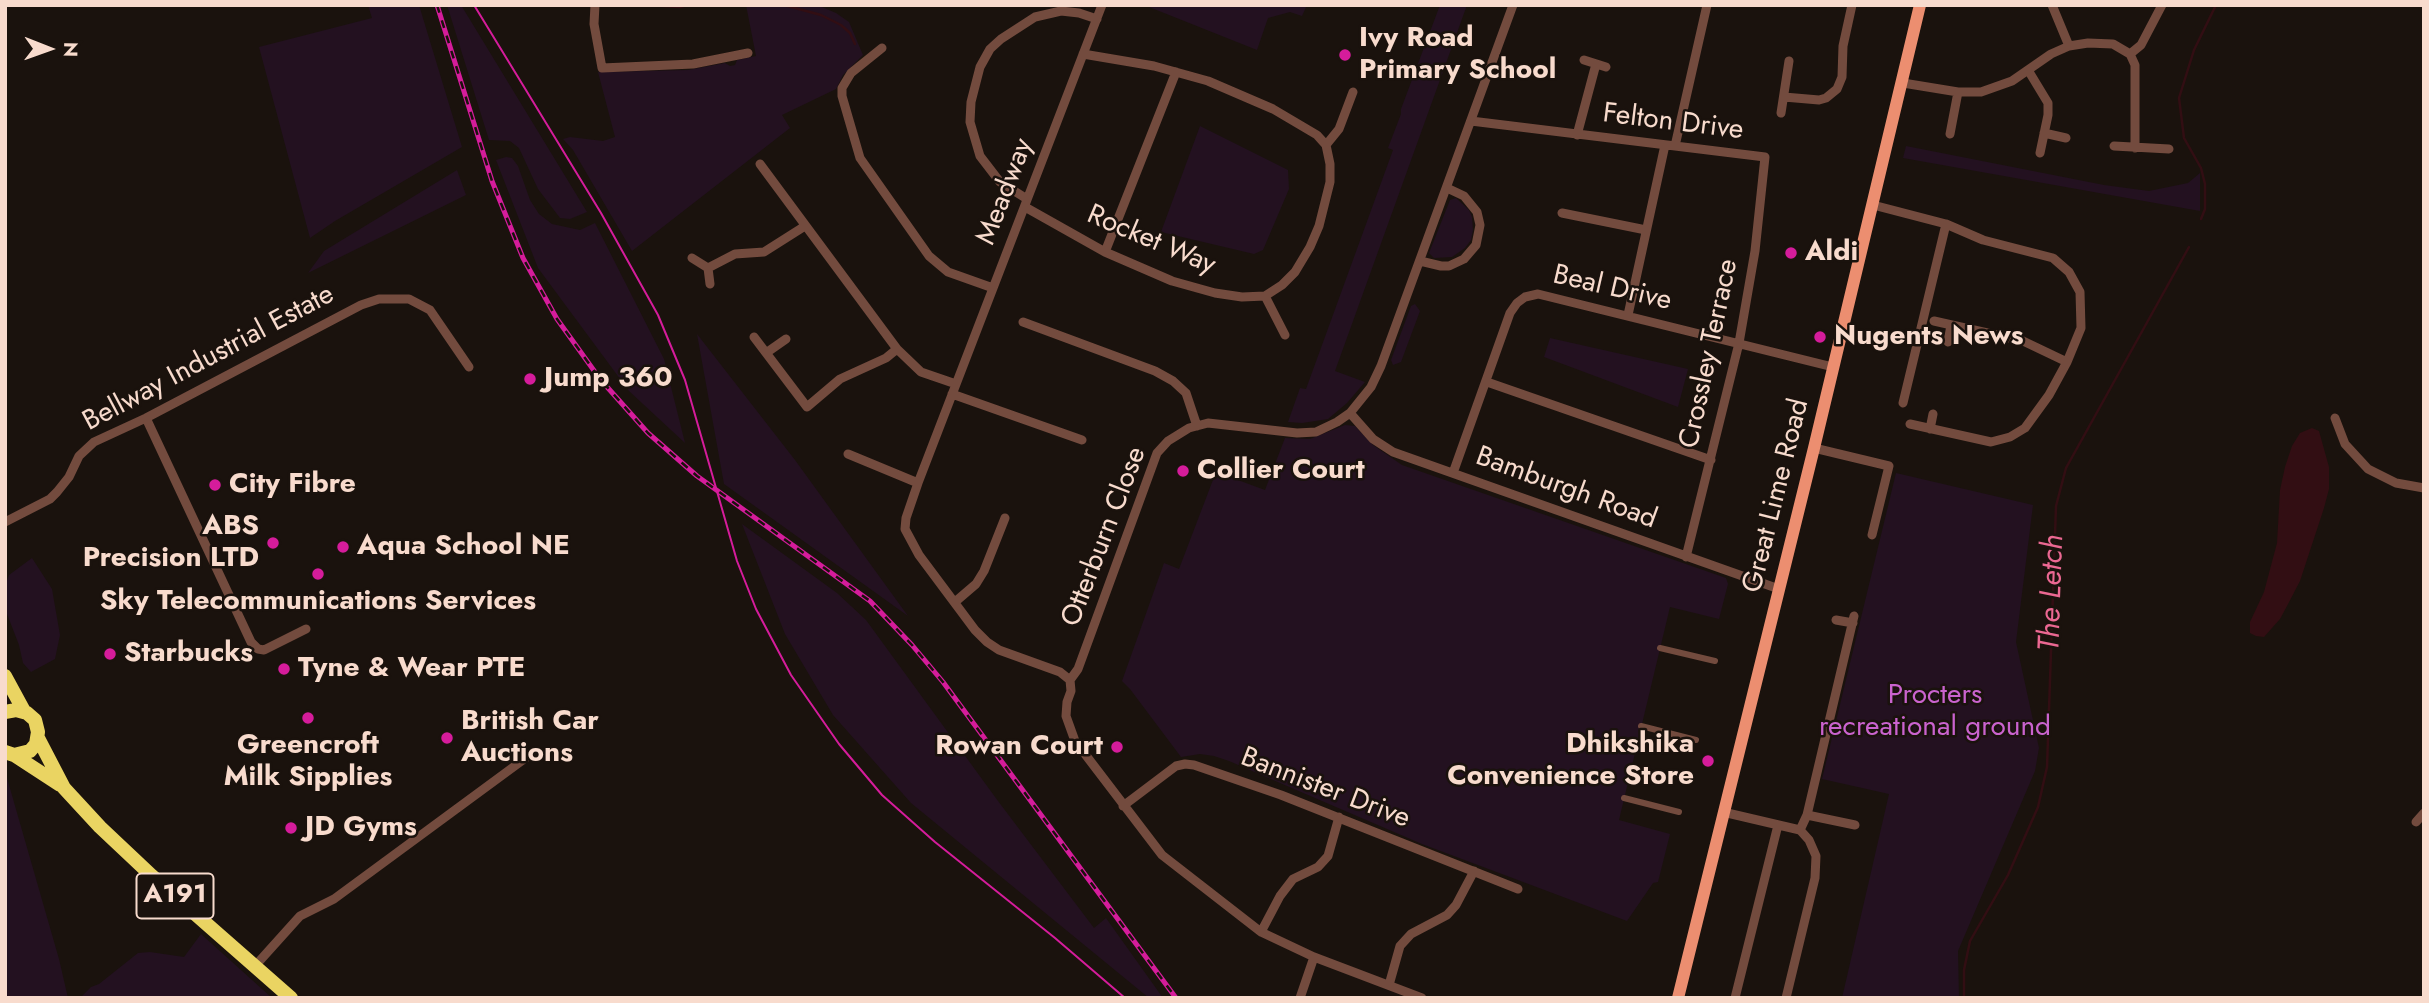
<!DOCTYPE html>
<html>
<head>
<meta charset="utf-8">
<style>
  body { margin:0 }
  #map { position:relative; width:2429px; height:1003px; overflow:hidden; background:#1a120d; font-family:Jost,sans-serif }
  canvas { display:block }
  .frame { position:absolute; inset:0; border:7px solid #f8dbcd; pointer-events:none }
  .north { position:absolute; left:14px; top:14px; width:70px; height:70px; -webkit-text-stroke:5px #1a120d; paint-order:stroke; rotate:91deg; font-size:19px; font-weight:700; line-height:28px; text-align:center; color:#f8dbcd }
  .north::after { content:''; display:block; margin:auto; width:24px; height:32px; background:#f8dbcd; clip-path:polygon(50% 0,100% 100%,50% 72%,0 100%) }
</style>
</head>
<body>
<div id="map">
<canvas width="2429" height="1003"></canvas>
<div class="frame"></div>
<div class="north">N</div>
</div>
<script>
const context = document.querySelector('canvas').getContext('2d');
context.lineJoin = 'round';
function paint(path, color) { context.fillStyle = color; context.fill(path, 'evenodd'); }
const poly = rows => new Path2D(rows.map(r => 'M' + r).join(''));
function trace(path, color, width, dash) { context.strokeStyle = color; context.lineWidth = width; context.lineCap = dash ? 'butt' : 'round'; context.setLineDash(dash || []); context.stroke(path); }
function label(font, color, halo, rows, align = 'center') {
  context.font = font + ' Jost,sans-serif'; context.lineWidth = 5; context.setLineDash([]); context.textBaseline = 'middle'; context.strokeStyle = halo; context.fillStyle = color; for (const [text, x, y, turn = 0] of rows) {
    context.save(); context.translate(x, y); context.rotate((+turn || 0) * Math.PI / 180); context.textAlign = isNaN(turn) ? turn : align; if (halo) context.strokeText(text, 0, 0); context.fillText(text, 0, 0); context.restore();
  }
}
paint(poly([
  [368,5,419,5,462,147,335,221,310,238,259,47,372,18],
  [447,5,461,5,587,212,570,219,560,218,538,189,519,148,510,141,489,140],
  [746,5,817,5,836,13,849,22,863,55,843,75,836,89,782,115,790,128,632,251,573,150,563,139,570,137,603,141,615,137,598,72,688,70,725,63,730,66,735,65,737,60,756,56],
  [1144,5,1307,5,1302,16,1290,12,1268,18,1257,50],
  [1440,5,1467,5,1335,371,1365,382,1347,403,1328,419,1302,423,1288,422,1300,388,1306,389,1393,150,1388,148,1401,114,1401,109],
  [1200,126,1288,170,1289,189,1263,250,1254,254,1161,232],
  [1906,146,2104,185,2149,191,2188,183,2200,173,2200,211,1903,158],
  [506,157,512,158,518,166,530,200,539,214,552,224,580,230,595,223,664,359,685,443,629,391,538,268,496,160],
  [457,170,466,195,308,273,324,251],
  [1456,198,1469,210,1472,217,1473,230,1471,240,1465,248,1452,257,1434,258,1429,253,1450,200],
  [1415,304,1420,311,1401,362,1393,365,1391,360,1411,306],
  [697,334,795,460,908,616,724,484],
  [1550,338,1688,369,1678,407,1544,357],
  [1345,425,1355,426,1373,445,1402,465,1726,578,1728,584,1719,619,1670,607,1619,820,1670,834,1658,882,1653,883,1627,921,1422,844,1229,761,1214,756,1200,754,1181,757,1130,689,1122,681,1164,563,1179,569,1216,472,1265,490,1285,438,1310,439],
  [1896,473,2033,505,2016,642,2039,748,2035,771,1958,951,1959,998,1842,998,1889,794,1822,779],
  [742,524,837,593,866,620,998,801,1094,928,1106,918,1163,998,1149,998,911,803,833,715,785,634],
  [32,558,52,589,60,635,55,659,31,672,23,663,19,645,7,614,5,586,9,575],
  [5,771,59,959,68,998,5,998],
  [201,934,272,998,80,998,91,987,99,984,138,953,150,952,184,957]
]), '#231120');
paint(poly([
  [2312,428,2319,431,2329,467,2329,489,2324,508,2300,581,2287,606,2280,619,2264,637,2256,636,2250,633,2250,622,2264,592,2277,543,2280,490,2285,467,2292,446,2300,433]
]), '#320e13');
trace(poly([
  [649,5,680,7,687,5],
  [784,5,821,15,841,25,850,33,855,44],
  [2201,219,2205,209,2205,184,2201,168,2184,138,2179,98,2194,50,2216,5],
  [1964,998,1964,970,1970,941,2008,875,2038,807,2047,767,2056,506,2066,468,2189,247]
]), '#320e13', 2.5);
trace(poly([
  [1660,648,1715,661],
  [1641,726,1696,740],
  [1624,798,1679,812]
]), '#734b3e', 6);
trace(poly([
  [595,5,594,24,602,68,693,64,748,53],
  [2052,5,2069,46],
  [882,48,851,73,842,88,842,96,860,158,929,256,948,272,993,288],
  [2130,54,2141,45,2162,5],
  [1584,60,1606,67],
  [2028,70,2048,103,2048,115,2040,153],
  [1903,83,1958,92,1981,92,2012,81,2051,54,2069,46,2088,43,2113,44,2130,54,2135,65,2135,148],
  [1784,97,1819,100,1826,98,1837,89,1842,77,1843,46,1852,5],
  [1781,113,1789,61],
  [1471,121,1765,157,1755,251,1739,343,1686,557],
  [2044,133,2066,138],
  [1950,134,1958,92],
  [1577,135,1596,64],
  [1326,145,1339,129,1353,92],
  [1675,146,1707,5],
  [2114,146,2169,149],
  [760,164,897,349,921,372,956,384],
  [1027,199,1000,182,980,156,970,122,971,102,980,67,990,49,1001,39,1035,17,1061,11,1079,13,1097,19],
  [1873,205,1946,224,1983,240,2053,258,2069,272,2080,292,2081,328,2067,362,2049,395,2025,428,2010,437,1991,442,1910,424],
  [1025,207,1105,252,1172,281,1215,293,1242,297,1265,296,1282,285,1295,272,1310,247,1319,226,1330,182,1330,164,1326,145,1317,135,1273,109,1208,81,1154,66,1083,54],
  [1562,213,1646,230],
  [1105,252,1176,72],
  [692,258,708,268,710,284],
  [1420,261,1441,266,1449,266,1464,259,1476,245,1480,225,1477,212,1464,196,1447,188],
  [708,268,735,254,764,252,805,226],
  [1265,296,1285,335],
  [1628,315,1665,145],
  [1934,321,2023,341,2067,362],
  [1023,322,1155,371,1173,381,1186,393,1197,426],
  [754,337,807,407,840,379,886,358,897,349],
  [1948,342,1951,325],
  [766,353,786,339],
  [1487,382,1711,460],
  [952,394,1082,440],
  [1903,403,1946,224],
  [1350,413,1373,439,1393,452,1779,589],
  [146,418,251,642,258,649,264,650,306,629],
  [2335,418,2345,444,2368,469,2396,483,2424,488],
  [1930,429,1933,414],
  [1814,448,1889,466,1872,535],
  [848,454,918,483],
  [1453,473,1510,313,1517,303,1525,297,1538,294,1833,367],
  [5,522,50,499,57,492,69,477,79,456,94,442,146,418,361,305,379,299,409,299,430,310,469,367],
  [955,602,976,584,984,571,1005,518],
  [1836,620,1853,623],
  [1070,680,1078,669,1157,453,1168,441,1189,428,1208,423,1297,433,1316,432,1337,422,1350,413,1371,387,1381,366,1513,5],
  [1070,680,1060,672,999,650,987,642,975,630,919,555,905,529,906,518,918,483,1102,5],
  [1070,680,1071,691,1067,702,1066,716,1075,741,1162,855,1261,932,1314,957,1422,998],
  [1123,806,1176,766,1185,764,1194,765,1281,795,1518,889],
  [1723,812,1800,830,1809,840,1816,856,1815,878,1786,998],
  [1807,815,1855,825],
  [2416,822,2424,813],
  [1800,830,1807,815,1854,616],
  [1261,932,1280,896,1293,879,1318,867,1328,856,1339,817],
  [255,966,300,916,334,899,527,757],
  [1389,985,1400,946,1411,934,1447,915,1456,905,1474,871],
  [1300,998,1314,957],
  [1735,998,1778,825]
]), '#734b3e', 9);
trace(poly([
  [1678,998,1814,448,1920,5]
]), '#ec8e70', 12);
trace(poly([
  [5,676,24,711],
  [5,712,16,710,27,713,35,720,38,732,36,744,30,751,14,755,5,752],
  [38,738,64,788,100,827,152,876,291,998],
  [14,755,60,785]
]), '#ead462', 14);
trace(poly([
  [474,5,601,213,658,315,685,380,737,561,756,609,791,675,839,744,882,795,935,842,1055,938,1125,998]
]), '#d51c9b', 2);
const rail = poly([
  [437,5,492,181,523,258,557,319,600,379,648,433,697,476,870,601,912,645,943,682,1176,998]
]);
trace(rail, '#d51c9b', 5);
trace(rail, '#1a120d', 2.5, [8]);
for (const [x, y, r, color] of [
  [1345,55,7,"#d51c9b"],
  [1791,253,7,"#d51c9b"],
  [1820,337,7,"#d51c9b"],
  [530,379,7,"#d51c9b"],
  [1183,471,7,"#d51c9b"],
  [215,485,7,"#d51c9b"],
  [273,543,7,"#d51c9b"],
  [343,547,7,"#d51c9b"],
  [318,574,7,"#d51c9b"],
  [110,654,7,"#d51c9b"],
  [284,669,7,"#d51c9b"],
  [308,718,7,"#d51c9b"],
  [447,738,7,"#d51c9b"],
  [1117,747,7,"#d51c9b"],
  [1708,761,7,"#d51c9b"],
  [291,828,7,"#d51c9b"]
]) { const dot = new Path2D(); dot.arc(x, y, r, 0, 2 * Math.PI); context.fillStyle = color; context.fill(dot); trace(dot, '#1a120d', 2.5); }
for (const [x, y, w] of [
  [175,896,77]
]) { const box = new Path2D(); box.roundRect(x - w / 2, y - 22.5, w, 45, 5); context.fillStyle = '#1a120d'; context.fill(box); trace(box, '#f8dbcd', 2); }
label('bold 26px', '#f8dbcd', null, [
  ["A191",175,896]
]);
label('bold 28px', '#f8dbcd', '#1a120d', [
  ["Ivy Road",1359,39],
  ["Primary School",1359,71],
  ["Aldi",1805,253],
  ["Nugents News",1834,337],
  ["Jump 360",544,379],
  ["Collier Court",1197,471],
  ["City Fibre",229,485],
  ["ABS",259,527,"right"],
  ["Precision LTD",259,559,"right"],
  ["Aqua School NE",357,547],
  ["Sky Telecommunications Services",318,602,"center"],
  ["Starbucks",124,654],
  ["Tyne & Wear PTE",298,669],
  ["British Car",461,722],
  ["Auctions",461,754],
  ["Dhikshika",1694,745,"right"],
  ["Convenience Store",1694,777,"right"],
  ["Greencroft",308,746,"center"],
  ["Milk Sipplies",308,778,"center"],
  ["Rowan Court",1103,747,"right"],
  ["JD Gyms",305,828]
], 'left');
label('28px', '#f8dbcd', '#1a120d', [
  ["Felton Drive",1673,123,7],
  ["Meadway",1006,192,-69],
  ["Rocket Way",1151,241,23],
  ["Beal Drive",1612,289,13],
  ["Crossley Terrace",1710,354,-78],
  ["Bellway Industrial Estate",209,359,-28],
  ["Bamburgh Road",1566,489,20],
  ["Great Lime Road",1777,496,-76],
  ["Otterburn Close",1105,537,-69],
  ["Bannister Drive",1325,789,21]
]);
label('28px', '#ca63ce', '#1a120d', [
  ["Procters",1935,696],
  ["recreational ground",1935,728]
]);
label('italic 30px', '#eb6892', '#1a120d', [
  ["The Letch",2053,593,-88]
]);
</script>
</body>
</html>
